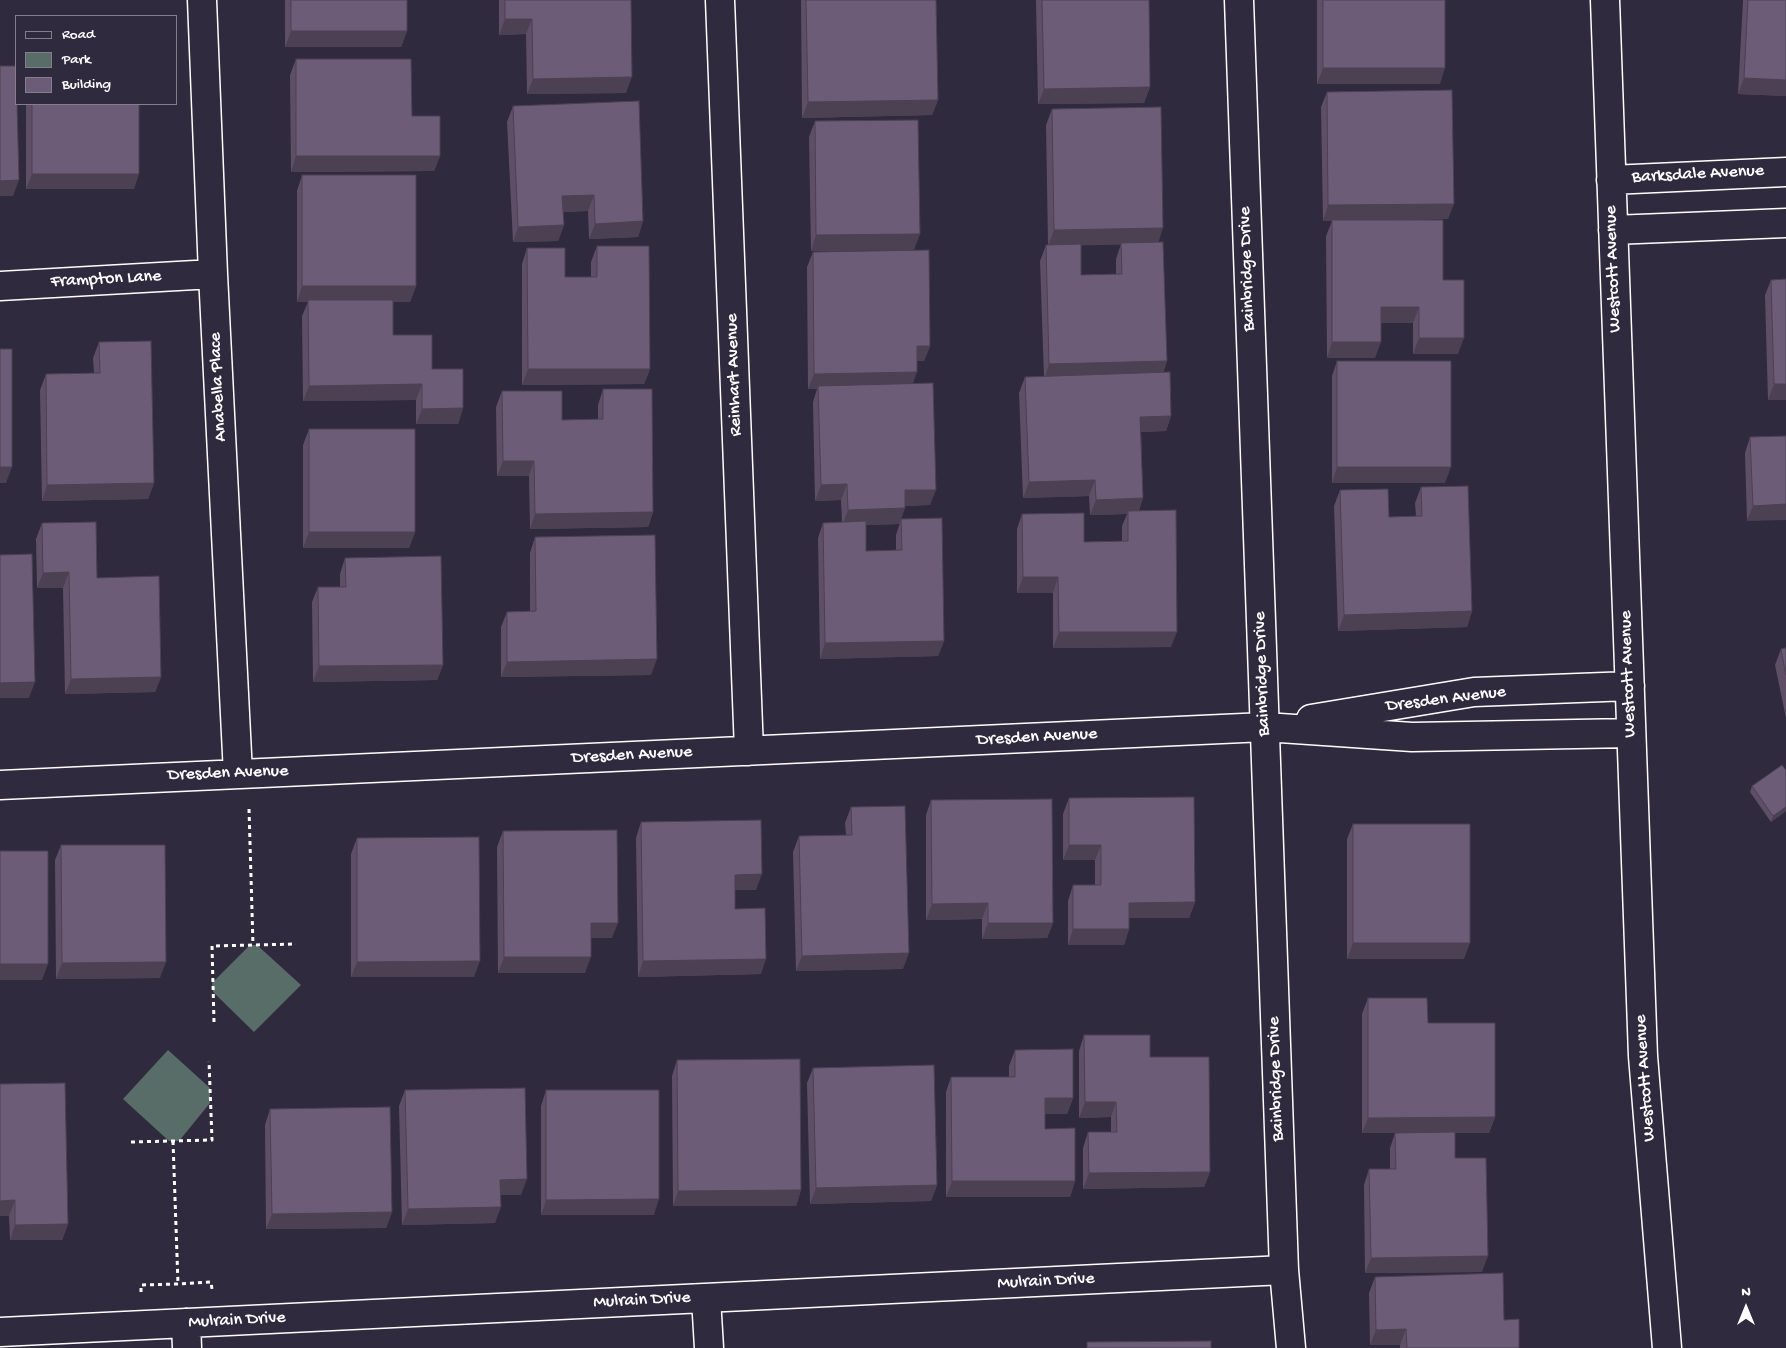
<!DOCTYPE html>
<html>
<head>
<meta charset="utf-8">
<style>
  body { margin:0 }
  #map { position:relative; width:1786px; height:1348px; overflow:hidden; background:#2f2a3d; font-family:"Gochi Hand",sans-serif }
  canvas { display:block }
  .legend { position:absolute; left:15px; top:15px; width:162px; height:90px; box-sizing:border-box; background:#2f2a3d; border:1px solid #827f8b; margin:0; padding:6px 9px; list-style:none; font-size:15px; color:#fff }
  .legend li { display:flex; align-items:center; gap:10px; height:25px }
  .legend b { width:25px; border:1px solid #827f8b }
  .north { position:absolute; left:1721px; top:1283px; width:50px; height:50px; -webkit-text-stroke:4px #2f2a3d; paint-order:stroke; rotate:0deg; font-size:14px; font-weight:700; line-height:20px; text-align:center; color:#fff }
  .north::after { content:''; display:block; margin:auto; width:18px; height:22px; background:#fff; clip-path:polygon(50% 0,100% 100%,50% 72%,0 100%) }
</style>
</head>
<body>
<div id="map">
<canvas width="1786" height="1348"></canvas>
<ul class="legend">
<li><b style="height:6px;background:#2f2a3d"></b>Road</li>
<li><b style="height:14px;background:#586d68"></b>Park</li>
<li><b style="height:14px;background:#6d5c77"></b>Building</li>
</ul>
<div class="north">N</div>
</div>
<script>
const context = document.querySelector('canvas').getContext('2d');
context.lineJoin = 'round';
function paint(path, color) { context.fillStyle = color; context.fill(path, 'evenodd'); }
const poly = rows => new Path2D(rows.map(r => 'M' + r).join(''));
function trace(path, color, width, dash) { context.strokeStyle = color; context.lineWidth = width; context.lineCap = dash ? 'butt' : 'round'; context.setLineDash(dash || []); context.stroke(path); }
function label(font, color, halo, rows, align = 'center') {
  context.font = font + ' "Gochi Hand",sans-serif'; context.lineWidth = 4; context.setLineDash([]); context.textBaseline = 'middle'; context.strokeStyle = halo; context.fillStyle = color; for (const [text, x, y, turn = 0] of rows) {
    context.save(); context.translate(x, y); context.rotate((+turn || 0) * Math.PI / 180); context.textAlign = isNaN(turn) ? turn : align; if (halo) context.strokeText(text, 0, 0); context.fillText(text, 0, 0); context.restore();
  }
}
paint(poly([
  [250,945,257,945,301,985,254,1032,213,992,212,983],
  [168,1050,210,1088,210,1103,179,1141,169,1141,123,1099]
]), '#586d68');
const minor = poly([
  [202,0,213,274,238,774],
  [720,0,749,751],
  [1239,0,1284,1270,1291,1348],
  [1605,0,1643,1056,1667,1348],
  [1611,180,1786,172],
  [1613,230,1786,223],
  [0,286,213,274],
  [1311,719,1474,692,1630,686],
  [0,785,1265,727,1412,737,1631,733],
  [706,1298,709,1348],
  [186,1323,187,1348],
  [0,1332,1284,1270]
]);
trace(minor, '#fff', 31);
trace(poly([
  [249,809,253,945],
  [214,1022,212,946,296,944],
  [173,1141,178,1284],
  [131,1142,212,1140,209,1061],
  [141,1292,141,1285,178,1284,211,1282,212,1289]
]), '#fff', 3, [4, 4]);
trace(minor, '#2f2a3d', 28);
paint(poly([
  [285,0,407,0,407,31,401,47,285,47],
  [499,0,631,0,626,93,527,94,526,34,499,35],
  [801,0,936,0,938,100,932,115,802,118],
  [1036,0,1149,0,1150,87,1144,103,1038,104],
  [1317,0,1445,0,1440,84,1317,84],
  [1743,0,1786,0,1786,96,1738,94],
  [296,59,412,116,440,156,434,171,291,172,290,75],
  [1327,92,1448,219,1396,220,1443,280,1458,354,1413,354,1413,323,1381,323,1375,358,1327,358,1326,236,1332,221,1323,221,1321,107],
  [26,104,139,104,134,189,26,189],
  [513,106,643,221,638,237,589,239,588,211,563,212,564,225,558,241,513,242,507,122],
  [1052,109,1158,242,1167,361,1163,373,1171,416,1166,431,1141,432,1143,498,1139,510,1171,647,1053,648,1053,593,1017,593,1017,529,1022,514,1084,542,1122,541,1122,526,1127,514,1090,515,1089,496,1023,498,1019,393,1025,377,1044,377,1040,261,1046,245,1048,245,1046,125],
  [1121,244,1116,259,1116,274,1081,275,1081,245],
  [815,121,914,250,811,251,809,137],
  [302,175,416,286,410,302,393,302,393,335,432,369,463,408,458,424,416,424,416,400,303,401,302,316,308,302,297,302,297,191],
  [597,246,650,369,644,384,522,385,522,264,527,248,565,277,591,277,591,262],
  [813,252,930,346,924,361,917,361,913,384,930,505,905,506,905,508,899,524,866,525,866,551,896,550,896,535,901,519,944,641,938,656,820,659,818,538,823,523,842,522,841,500,815,501,813,402,817,389,808,389,807,267],
  [1786,279,1786,400,1768,400,1765,295,1771,280],
  [99,342,154,483,148,499,42,501,40,390,46,374,94,373,93,358],
  [1337,361,1445,483,1332,483,1332,376],
  [603,389,653,512,648,527,530,529,529,476,497,476,496,407,502,391,562,420,598,419,598,405],
  [309,429,415,532,409,548,303,548,303,445],
  [1786,436,1747,521,1745,453,1750,437],
  [1421,487,1472,611,1467,627,1338,631,1334,506,1340,490,1389,517,1416,516,1415,503],
  [42,523,97,578,161,677,155,692,65,694,63,588,37,588,36,539],
  [535,537,651,675,501,677,501,627,507,612,530,611,530,553],
  [345,558,443,665,437,680,313,682,312,602,318,587,340,587,340,574],
  [1786,648,1786,718,1775,665,1781,649],
  [1752,786,1786,811,1771,822,1750,792],
  [1069,798,1195,902,1189,918,1129,918,1129,929,1124,945,1068,945,1068,901,1073,885,1095,885,1095,860,1063,860,1063,814],
  [931,800,1053,923,1047,938,982,939,982,919,926,920,926,815],
  [851,807,903,969,796,971,793,852,799,836,846,835,845,823],
  [641,822,756,890,735,890,735,909,761,974,638,977,636,838],
  [1353,824,1464,959,1347,959,1347,839],
  [503,831,612,938,591,938,585,973,498,973,497,847],
  [357,838,474,977,351,977,351,854],
  [61,845,160,978,56,979,55,860],
  [1368,998,1428,1023,1495,1117,1489,1133,1455,1133,1455,1158,1482,1272,1365,1273,1364,1185,1369,1169,1390,1169,1390,1148,1395,1133,1362,1133,1362,1014],
  [1084,1035,1150,1057,1210,1172,1204,1187,1083,1189,1083,1148,1088,1132,1111,1132,1111,1117,1079,1118,1079,1051],
  [1015,1050,1073,1098,1067,1114,1045,1114,1045,1129,1075,1181,1070,1197,946,1197,946,1092,951,1077,1009,1077,1009,1066],
  [677,1060,801,1190,796,1206,673,1206,672,1076],
  [813,1068,937,1185,931,1201,810,1204,807,1083],
  [0,1084,68,1224,62,1240,10,1240,9,1216,0,1216],
  [405,1090,521,1195,500,1195,495,1223,402,1225,399,1106],
  [546,1090,654,1215,541,1215,541,1106],
  [270,1109,392,1212,386,1228,266,1229,265,1125],
  [1375,1277,1504,1320,1519,1348,1400,1348,1400,1345,1370,1345,1369,1293]
]), '#5e4f66');
paint(poly([
  [505,19,532,19,526,34,499,35],
  [291,31,407,31,401,47,285,47],
  [1323,68,1445,68,1440,84,1317,84],
  [632,77,626,93,527,94,533,79],
  [1744,78,1786,80,1786,96,1738,94],
  [1150,87,1144,103,1038,104,1044,89],
  [938,100,932,115,802,118,808,102],
  [296,156,440,156,434,171,291,172],
  [32,174,139,174,134,189,26,189],
  [19,180,13,196,0,196,0,181],
  [594,195,588,211,557,212,562,196],
  [1454,204,1448,219,1323,221,1328,205],
  [643,221,638,237,589,239,595,224],
  [564,225,558,241,513,242,518,227],
  [1163,228,1158,244,1048,246,1054,230],
  [920,234,914,250,811,251,816,235],
  [302,286,416,286,410,302,297,302],
  [1381,307,1419,307,1413,323,1375,323],
  [1419,338,1464,338,1458,354,1413,354],
  [1332,342,1381,342,1375,358,1327,358],
  [917,346,930,346,924,361,911,361],
  [1167,361,1161,376,1044,380,1049,364],
  [528,369,650,369,644,384,522,385],
  [917,372,911,388,818,386,817,389,808,389,814,374],
  [422,384,416,400,303,401,309,386],
  [1774,384,1786,384,1786,400,1768,400],
  [463,408,458,424,416,424,422,409],
  [1171,416,1166,431,1135,432,1140,417],
  [503,461,534,461,529,476,497,476],
  [0,467,12,467,6,483,0,483],
  [1337,467,1451,467,1445,483,1332,483],
  [1095,480,1089,496,1023,498,1029,482],
  [154,483,148,499,42,501,47,485],
  [847,484,841,500,815,501,821,485],
  [905,490,936,490,930,505,899,506],
  [1143,498,1137,514,1128,511,1127,514,1090,515,1096,500],
  [1786,504,1786,520,1747,521,1753,506],
  [905,508,899,524,842,526,848,510],
  [653,512,648,527,530,529,535,514],
  [309,532,415,532,409,548,303,548],
  [69,572,63,588,37,588,43,573],
  [1023,577,1058,577,1053,593,1017,593],
  [1472,611,1467,627,1338,631,1344,615],
  [1059,632,1177,632,1171,647,1053,648],
  [944,641,938,656,820,659,825,643],
  [657,659,651,675,501,677,507,662],
  [443,665,437,680,313,682,319,666],
  [161,677,155,692,65,694,71,679],
  [35,682,29,698,0,698,0,683],
  [1786,807,1786,811,1771,822,1773,816],
  [1069,845,1101,845,1095,860,1063,860],
  [762,874,756,890,729,890,735,875],
  [1195,902,1189,918,1124,918,1129,903],
  [988,903,982,919,926,920,932,904],
  [591,923,618,923,612,938,585,938],
  [988,923,1053,923,1047,938,982,939],
  [1073,929,1129,929,1124,945,1068,945],
  [1353,943,1470,943,1464,959,1347,959],
  [909,953,903,969,796,971,802,956],
  [504,957,591,957,585,973,498,973],
  [766,959,761,974,638,977,643,961],
  [480,961,474,977,351,977,357,962],
  [166,962,160,978,56,979,62,963],
  [0,964,48,964,42,980,0,980],
  [1045,1098,1073,1098,1067,1114,1039,1114],
  [1085,1102,1116,1102,1111,1117,1079,1118],
  [1495,1117,1489,1133,1362,1133,1368,1118],
  [1210,1172,1204,1187,1083,1189,1089,1173],
  [527,1179,521,1195,494,1195,500,1180],
  [952,1181,1075,1181,1070,1197,946,1197],
  [937,1185,931,1201,810,1204,816,1188],
  [801,1190,796,1206,673,1206,678,1191],
  [659,1199,654,1215,541,1215,546,1200],
  [15,1200,9,1216,0,1216,0,1201],
  [501,1207,495,1223,402,1225,408,1209],
  [392,1212,386,1228,266,1229,272,1214],
  [68,1224,62,1240,10,1240,15,1225],
  [1488,1256,1482,1272,1365,1273,1371,1258],
  [1406,1329,1400,1345,1370,1345,1376,1330]
]), '#4c4053');
const building = poly([
  [291,0,407,0,407,31,291,31,291,0],
  [505,0,631,0,632,77,533,79,532,19,505,19,505,0],
  [806,0,936,0,938,100,808,102,806,0],
  [1042,0,1149,0,1150,87,1044,89,1042,0],
  [1323,0,1445,0,1445,68,1323,68,1323,0],
  [1748,0,1786,0,1786,80,1744,78,1748,0],
  [296,59,411,59,412,116,440,116,440,156,296,156,296,59],
  [0,66,16,66,16,104,17,104,19,180,0,181,0,66],
  [1452,90,1454,204,1328,205,1327,92,1452,90],
  [639,101,643,221,595,224,594,195,562,196,564,225,518,227,513,106,639,101],
  [32,104,139,104,139,174,32,174,32,104],
  [1161,107,1163,228,1054,230,1052,109,1161,107],
  [918,120,920,234,816,235,815,121,918,120],
  [302,175,416,175,416,286,302,286,302,175],
  [1332,220,1443,220,1443,280,1464,280,1464,338,1419,338,1419,307,1381,307,1381,342,1332,342,1332,220],
  [1163,242,1167,361,1049,364,1046,245,1081,244,1081,275,1122,274,1121,243,1163,242],
  [597,246,649,246,650,369,528,369,527,248,565,248,565,277,597,277,597,246],
  [929,250,930,346,917,346,917,372,814,374,813,252,929,250],
  [1786,279,1786,384,1774,384,1771,280,1786,279],
  [308,300,393,300,393,335,432,335,432,369,463,369,463,408,422,409,422,384,309,386,308,300],
  [151,341,154,483,47,485,46,374,100,373,99,342,151,341],
  [0,349,12,349,12,467,0,467,0,349],
  [1337,361,1451,361,1451,467,1337,467,1337,361],
  [1170,372,1171,416,1140,417,1143,498,1096,500,1095,480,1029,482,1025,377,1170,372],
  [933,383,936,490,905,490,905,508,848,510,847,484,821,485,818,386,933,383],
  [603,389,652,389,653,512,535,514,534,461,503,461,502,391,562,391,562,420,603,419,603,389],
  [309,429,415,429,415,532,309,532,309,429],
  [1786,436,1786,504,1753,506,1750,437,1786,436],
  [1468,486,1472,611,1344,615,1340,490,1388,489,1389,517,1422,516,1421,487,1468,486],
  [1176,510,1177,632,1059,632,1058,577,1023,577,1022,514,1084,513,1084,542,1128,541,1128,511,1176,510],
  [942,518,944,641,825,643,823,523,866,521,866,551,902,550,901,519,942,518],
  [96,522,97,578,159,576,161,677,71,679,69,572,43,573,42,523,96,522],
  [655,535,657,659,507,662,507,612,536,611,535,537,655,535],
  [32,554,35,682,0,683,0,555,32,554],
  [441,556,443,665,319,666,318,587,346,587,345,558,441,556],
  [1786,648,1786,675,1781,649,1786,648],
  [1782,765,1786,770,1786,807,1773,816,1752,786,1782,765],
  [1194,797,1195,902,1129,903,1129,929,1073,929,1073,885,1101,885,1101,845,1069,845,1069,798,1194,797],
  [1052,799,1053,923,988,923,988,903,932,904,931,800,1052,799],
  [905,806,909,953,802,956,799,836,852,835,851,807,905,806],
  [761,820,762,874,735,875,735,909,765,908,766,959,643,961,641,822,761,820],
  [1353,824,1470,824,1470,943,1353,943,1353,824],
  [617,830,618,923,591,923,591,957,504,957,503,831,617,830],
  [479,837,480,961,357,962,357,838,479,837],
  [61,845,165,845,166,962,62,963,61,845],
  [0,851,48,851,48,964,0,964,0,851],
  [1368,998,1427,998,1428,1023,1495,1023,1495,1117,1368,1118,1368,998],
  [1084,1035,1150,1035,1150,1057,1209,1057,1210,1172,1089,1173,1088,1132,1117,1132,1116,1102,1085,1102,1084,1035],
  [1073,1049,1073,1098,1045,1098,1045,1129,1075,1128,1075,1181,952,1181,951,1077,1015,1077,1015,1050,1073,1049],
  [800,1059,801,1190,678,1191,677,1060,800,1059],
  [934,1065,937,1185,816,1188,813,1068,934,1065],
  [65,1083,68,1224,15,1225,15,1200,0,1201,0,1084,65,1083],
  [525,1088,527,1179,500,1180,501,1207,408,1209,405,1090,525,1088],
  [546,1090,659,1090,659,1199,546,1200,546,1090],
  [390,1107,392,1212,272,1214,270,1109,390,1107],
  [1455,1132,1455,1158,1486,1158,1488,1256,1371,1258,1369,1169,1396,1169,1395,1133,1455,1132],
  [1503,1273,1504,1320,1519,1319,1519,1348,1407,1348,1406,1329,1376,1330,1375,1277,1503,1273],
  [1211,1341,1211,1348,1087,1348,1087,1342,1211,1341]
]);
paint(building, '#6d5c77');
trace(building, '#4c4053', 1);
label('18px', '#fff', '#2f2a3d', [
  ["Barksdale Avenue",1698,175,-3],
  ["Bainbridge Drive",1248,269,-92],
  ["Westcott Avenue",1614,269,-92],
  ["Frampton Lane",106,280,-3],
  ["Reinhart Avenue",735,375,-92],
  ["Anabella Place",219,387,-93],
  ["Bainbridge Drive",1263,674,-92],
  ["Westcott Avenue",1629,674,-92],
  ["Dresden Avenue",1446,700,-7],
  ["Dresden Avenue",1037,738,-3],
  ["Dresden Avenue",632,756,-3],
  ["Dresden Avenue",228,774,-2],
  ["Westcott Avenue",1646,1078,-94],
  ["Bainbridge Drive",1277,1079,-92],
  ["Mulrain Drive",1046,1282,-3],
  ["Mulrain Drive",642,1301,-3],
  ["Mulrain Drive",237,1321,-3]
]);
</script>
</body>
</html>
